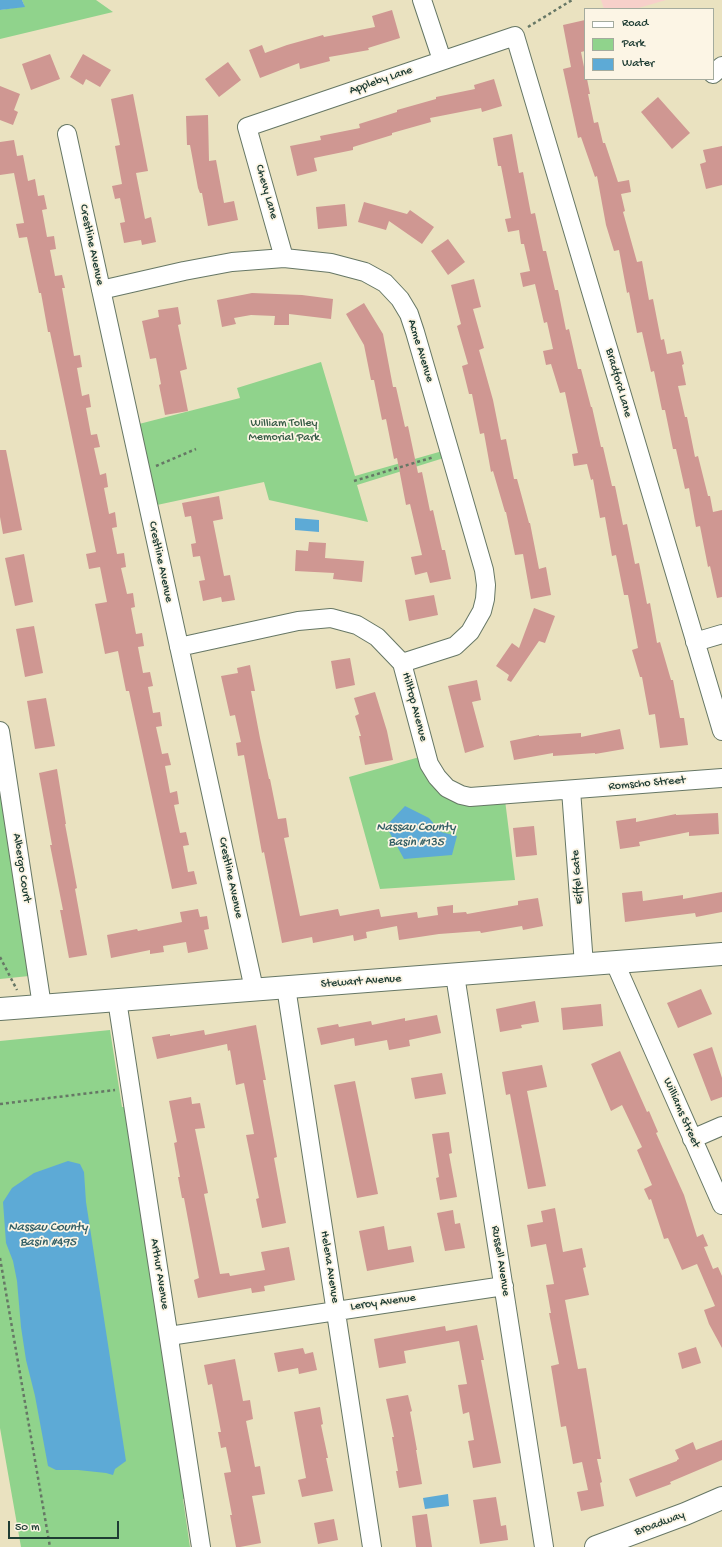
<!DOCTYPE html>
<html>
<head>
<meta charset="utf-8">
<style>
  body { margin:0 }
  #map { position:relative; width:722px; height:1547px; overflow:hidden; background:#eae2c0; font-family:"Gochi Hand",sans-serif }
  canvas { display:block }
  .legend { position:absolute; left:584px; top:8px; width:130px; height:72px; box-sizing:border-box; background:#fcf5e5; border:1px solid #a4ab9e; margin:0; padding:5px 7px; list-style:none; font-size:12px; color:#1f3d34 }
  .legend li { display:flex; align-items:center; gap:8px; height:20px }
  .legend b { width:20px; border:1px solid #a4ab9e }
  .scale { position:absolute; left:8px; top:1521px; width:111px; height:18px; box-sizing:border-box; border:2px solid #1f3d34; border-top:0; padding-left:5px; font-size:12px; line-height:14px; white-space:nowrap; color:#1f3d34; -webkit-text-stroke:3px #fcf5e5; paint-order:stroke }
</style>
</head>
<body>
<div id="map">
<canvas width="722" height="1547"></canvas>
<ul class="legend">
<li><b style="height:5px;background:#fff"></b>Road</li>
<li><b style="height:11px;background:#90d38c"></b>Park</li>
<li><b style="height:11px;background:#5daad6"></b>Water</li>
</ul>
<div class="scale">50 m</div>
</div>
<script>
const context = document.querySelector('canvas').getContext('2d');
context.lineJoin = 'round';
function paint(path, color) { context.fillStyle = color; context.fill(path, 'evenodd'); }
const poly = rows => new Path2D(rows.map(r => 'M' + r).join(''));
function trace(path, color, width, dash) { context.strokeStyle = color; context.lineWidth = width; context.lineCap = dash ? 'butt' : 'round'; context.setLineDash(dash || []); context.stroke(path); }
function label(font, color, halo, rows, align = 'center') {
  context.font = font + ' "Gochi Hand",sans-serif'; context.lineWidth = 3.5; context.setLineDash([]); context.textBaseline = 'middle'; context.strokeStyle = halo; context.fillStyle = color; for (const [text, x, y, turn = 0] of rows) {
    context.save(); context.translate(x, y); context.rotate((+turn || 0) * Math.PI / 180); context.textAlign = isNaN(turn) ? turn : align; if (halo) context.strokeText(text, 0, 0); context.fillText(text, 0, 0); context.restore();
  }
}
paint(poly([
  [601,0,666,0,635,9,604,9]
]), '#f7d0ca');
paint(poly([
  [22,0,96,0,113,12,0,39,0,10,19,7,24,5],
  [321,362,355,476,446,450,447,457,357,485,368,522,269,500,264,482,157,505,139,424,240,398,237,388],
  [423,756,430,778,505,800,515,880,380,889,349,777],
  [0,792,29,976,0,979],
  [110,1030,122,1107,128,1107,191,1498,183,1499,190,1547,21,1547,0,1428,0,1041]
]), '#90d38c');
paint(poly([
  [0,0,22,0,25,7,0,10],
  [295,518,319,520,319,532,295,530],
  [405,806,429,818,441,832,457,836,452,855,404,859,386,826],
  [68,1161,80,1164,84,1172,86,1202,126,1461,115,1469,113,1475,106,1473,78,1470,56,1470,48,1466,35,1396,26,1360,21,1327,17,1281,13,1261,6,1243,3,1202,12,1188,34,1173],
  [448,1494,449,1506,425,1509,423,1498]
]), '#5daad6');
paint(poly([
  [392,10,400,38,368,48,369,50,329,57,330,61,300,69,299,63,260,78,249,50,262,45,265,53,287,45,323,35,324,37,375,27,372,16],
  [585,20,585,51,581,52,585,72,585,79,587,79,590,94,588,94,594,123,598,122,603,143,605,143,618,182,629,180,631,192,621,194,625,211,623,212,637,262,642,261,649,300,653,299,661,340,664,339,667,354,681,351,684,364,682,365,686,385,678,386,685,417,687,417,695,457,698,456,708,496,710,496,713,512,722,510,722,597,717,598,710,566,708,567,700,526,696,527,689,488,685,489,676,449,673,449,665,410,662,410,654,371,651,372,642,332,637,333,629,292,627,293,619,250,614,251,606,225,597,176,595,177,581,137,578,138,563,69,571,67,563,25],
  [50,54,60,79,31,90,22,64],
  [83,54,111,70,100,87,86,79,83,85,70,77],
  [228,62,241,80,219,97,205,79],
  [494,79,502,106,482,112,481,108,430,118,431,122,392,133,392,135,353,147,353,150,314,158,317,171,297,176,290,146,321,140,320,136,360,128,359,124,397,112,397,110,436,99,436,97,475,89,474,85],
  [0,86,20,94,14,110,18,112,13,125,0,120],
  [133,94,148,171,136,173,145,219,151,217,156,242,142,245,141,240,124,243,120,223,125,222,120,198,115,199,112,186,122,184,115,146,120,145,111,99],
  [658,97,690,133,672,149,641,112],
  [208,115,209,161,216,160,224,203,234,201,238,220,208,226,202,193,200,193,198,188,190,145,187,145,186,116],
  [512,134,519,173,523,172,531,214,535,213,543,251,546,251,555,290,558,290,566,330,569,329,578,369,581,369,591,407,592,407,601,447,603,447,612,486,615,486,623,525,627,524,635,564,639,563,647,604,650,603,657,643,660,642,671,680,673,680,680,718,684,718,688,745,660,748,655,714,649,715,642,677,640,677,632,650,638,648,628,595,624,595,616,555,612,556,605,517,600,518,593,479,591,480,587,464,574,466,572,454,578,453,565,392,560,393,551,364,546,365,543,351,553,349,547,322,544,323,535,284,523,287,520,273,530,271,524,244,521,244,519,230,508,232,505,219,511,218,501,166,498,166,493,138],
  [14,140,17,156,23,155,28,181,35,179,38,196,44,195,47,209,42,210,47,237,54,236,56,249,50,250,55,276,62,275,65,288,62,288,74,356,80,355,82,367,77,368,82,396,89,394,91,407,86,408,91,435,97,434,100,447,94,448,100,475,106,473,108,487,104,488,109,514,115,512,117,527,112,528,117,554,124,553,126,567,121,568,127,594,133,593,135,607,131,608,136,634,142,633,144,646,138,647,143,673,150,672,153,686,148,687,153,713,160,712,162,726,156,727,162,754,168,753,171,765,165,766,170,793,177,791,179,804,174,805,180,833,186,832,189,845,183,846,188,872,194,871,197,884,172,889,129,691,126,691,118,651,105,654,95,604,107,602,100,567,89,569,86,554,96,552,50,332,48,332,41,293,39,293,27,237,19,238,16,224,24,223,14,173,0,175,0,142],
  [722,146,722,185,706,189,700,164,706,162,703,150],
  [364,202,407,214,410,210,434,227,422,244,389,221,386,230,358,222],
  [345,204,347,226,318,229,316,207],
  [448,239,465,262,448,275,431,251],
  [474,279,481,307,473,309,484,348,479,350,493,400,501,440,506,439,514,479,517,479,529,523,530,523,539,569,546,567,551,595,531,599,523,554,515,555,506,512,505,512,493,471,491,472,484,433,480,434,472,394,469,394,462,366,468,364,457,326,461,324,451,285],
  [252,293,302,295,333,299,331,319,289,314,289,325,274,325,275,316,251,315,234,318,236,324,222,327,217,300],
  [364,303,383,334,393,387,396,387,405,427,408,426,418,473,422,472,430,511,433,510,442,550,445,550,451,579,430,583,427,572,415,575,411,557,422,555,410,504,406,505,397,458,394,459,386,419,382,420,374,380,371,380,364,345,346,314],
  [178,307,181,324,178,325,187,369,180,371,188,411,165,415,159,385,161,384,156,358,150,359,142,321,159,317,158,310],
  [0,450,6,450,22,530,3,534,0,517],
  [219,496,223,519,213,521,224,576,230,575,235,600,222,602,221,597,203,601,199,581,205,580,200,556,193,557,191,544,196,543,191,516,185,517,182,503],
  [309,542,326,543,325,558,364,561,362,582,333,579,334,573,295,571,296,550,308,551],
  [24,554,33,602,15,606,5,558],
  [434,595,438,615,409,621,405,600],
  [534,608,555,616,545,643,539,641,511,682,507,680,509,675,496,666,512,643,519,648],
  [34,626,43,673,25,677,16,629],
  [350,658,355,685,336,689,331,661],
  [250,665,255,691,251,691,260,738,269,779,270,779,278,819,286,818,289,837,284,838,300,916,338,909,340,916,379,909,381,917,417,912,418,918,438,915,437,907,453,905,453,913,466,912,467,914,518,905,518,901,538,898,543,926,523,930,522,926,481,933,480,931,439,934,399,940,397,926,366,932,367,938,354,941,353,935,313,943,312,937,282,943,264,852,262,853,244,755,238,756,236,743,241,742,235,715,230,716,221,676,238,673,237,668],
  [477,680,481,700,472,702,484,747,465,753,448,686],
  [375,692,387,731,393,760,365,765,359,736,361,736,355,716,359,714,354,698],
  [46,698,55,746,35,749,27,701],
  [620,729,624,749,595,754,595,753,553,756,553,753,514,760,510,741,539,735,539,736,581,733,581,737],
  [57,769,66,824,65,824,77,888,75,889,87,955,69,958,60,910,63,910,50,845,52,845,39,773],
  [718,813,719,834,689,836,689,832,639,842,640,846,620,849,616,821,636,818,636,822,676,814,676,815],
  [534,826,537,855,516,857,513,828],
  [642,891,643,901,683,895,683,899,722,892,722,912,696,917,695,913,625,922,622,893],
  [198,909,200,917,207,916,209,929,204,930,208,949,188,953,186,942,163,946,164,952,150,954,150,950,111,958,107,935,137,929,138,931,182,922,180,912],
  [701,989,712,1014,678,1028,667,1003],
  [535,1001,539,1022,521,1025,522,1028,500,1032,496,1009],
  [601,1004,603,1026,563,1030,561,1008],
  [437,1015,441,1033,409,1040,410,1046,389,1050,387,1040,355,1046,354,1038,321,1045,317,1028,338,1024,339,1027,371,1021,372,1025,405,1018,405,1021],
  [256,1025,266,1080,263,1080,277,1157,274,1158,286,1223,262,1228,256,1199,259,1198,246,1135,254,1134,244,1083,236,1085,230,1050,228,1051,227,1044,157,1059,152,1037,170,1034,170,1036,204,1030,205,1035],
  [712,1047,722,1078,722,1097,711,1101,693,1054],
  [620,1051,647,1112,649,1111,658,1132,656,1133,684,1195,697,1237,703,1234,708,1246,704,1247,713,1269,718,1267,722,1276,722,1348,709,1324,704,1310,715,1306,697,1264,682,1270,668,1238,664,1239,651,1199,649,1200,644,1189,652,1185,637,1150,642,1147,622,1105,611,1111,591,1064],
  [542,1065,547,1087,527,1091,546,1186,528,1189,510,1094,506,1095,502,1072],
  [442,1073,446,1094,415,1099,411,1078],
  [355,1081,378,1194,357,1198,334,1085],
  [191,1097,192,1104,200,1103,205,1128,195,1129,208,1193,204,1194,220,1274,229,1273,230,1276,265,1270,261,1252,289,1247,295,1280,264,1286,265,1291,252,1293,251,1288,198,1298,194,1280,199,1278,184,1198,182,1198,178,1177,180,1177,174,1143,177,1142,169,1101],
  [449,1132,452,1153,449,1154,457,1197,440,1200,436,1178,439,1177,432,1134],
  [555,1208,563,1252,582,1248,586,1267,583,1268,589,1295,565,1300,578,1369,586,1368,601,1459,597,1459,602,1482,600,1483,604,1506,581,1511,577,1492,588,1490,582,1462,573,1464,566,1426,561,1427,551,1366,559,1364,549,1313,551,1313,546,1285,554,1284,546,1244,531,1247,527,1225,543,1222,541,1211],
  [453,1210,455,1224,460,1223,465,1248,445,1251,437,1213],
  [384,1226,388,1250,411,1246,414,1262,367,1271,359,1231],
  [477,1325,484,1360,481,1360,501,1463,473,1468,468,1441,474,1440,469,1412,463,1414,458,1385,467,1384,459,1341,404,1351,406,1363,379,1368,374,1339,445,1326,446,1331],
  [696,1347,701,1363,682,1369,678,1353],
  [303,1348,305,1354,313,1352,317,1370,299,1374,298,1368,278,1372,274,1353],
  [235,1359,243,1401,250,1400,253,1419,246,1421,255,1467,260,1466,265,1494,252,1496,261,1543,240,1547,236,1547,230,1515,232,1515,224,1473,231,1472,226,1447,221,1448,218,1432,221,1432,212,1384,208,1385,204,1365],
  [408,1395,412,1411,410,1412,417,1450,416,1450,422,1484,399,1488,396,1471,398,1471,392,1437,394,1437,386,1399],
  [320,1407,323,1424,321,1425,328,1458,326,1458,333,1491,302,1497,298,1480,306,1478,294,1412],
  [722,1440,722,1460,670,1482,671,1484,636,1497,629,1479,677,1461,677,1460,679,1459,675,1450,693,1442,696,1450],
  [496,1497,501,1526,506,1525,508,1540,480,1544,473,1500],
  [427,1514,432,1547,416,1547,412,1516],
  [334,1519,338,1540,318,1544,314,1523]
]), '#cf9792');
const minor = poly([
  [422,0,442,60],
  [713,74,722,66],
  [67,134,254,989],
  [284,258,247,127,515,36,722,731],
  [101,290,184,271,232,262,284,258,331,263,365,272,385,283,400,299,409,314,415,332,484,570,486,585,485,599,482,611,470,632,455,646,402,663],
  [695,642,722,634],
  [179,647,298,621,331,618,357,625,377,637,402,663,429,764,437,777,447,788,461,795,470,797,722,778],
  [0,731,42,1006],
  [571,790,584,965],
  [615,963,722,1205],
  [455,975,544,1547],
  [286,987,372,1547],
  [117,1000,201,1547],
  [692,1139,722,1126],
  [169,1336,504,1286]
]);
const major = poly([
  [0,1009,722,954],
  [596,1547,685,1514,722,1498]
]);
trace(minor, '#667765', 20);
trace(major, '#667765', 24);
trace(poly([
  [528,27,572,0],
  [156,466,196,449],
  [354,481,434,457],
  [0,957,17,990],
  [0,1104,115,1090],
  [0,1258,50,1547]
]), '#667765', 2.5, [3, 3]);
trace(minor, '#fff', 18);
trace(major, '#fff', 22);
label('12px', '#1f3d34', '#fcf5e5', [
  ["Appleby Lane",381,81,-19],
  ["Chevy Lane",266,192,74],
  ["Crestline Avenue",91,245,78],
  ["Acme Avenue",420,351,73],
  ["Bradford Lane",618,383,74],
  ["Crestline Avenue",160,562,78],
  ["Hilltop Avenue",414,707,75],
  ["Romscho Street",647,784,-5],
  ["Albergo Court",21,868,81],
  ["Eiffel Gate",578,877,-94],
  ["Crestline Avenue",230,878,78],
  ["Stewart Avenue",361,982,-4],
  ["Williams Street",681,1113,66],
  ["Russell Avenue",500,1261,81],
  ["Helena Avenue",329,1267,81],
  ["Arthur Avenue",159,1274,81],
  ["Leroy Avenue",383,1303,-8],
  ["Broadway",660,1524,-20]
]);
label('12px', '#365b46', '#fcf5e5', [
  ["William Tolley",284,424],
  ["Memorial Park",284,438]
]);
label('italic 13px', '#325e65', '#fcf5e5', [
  ["Nassau County",416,828],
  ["Basin #135",416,843],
  ["Nassau County",48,1228],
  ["Basin #495",48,1243]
]);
</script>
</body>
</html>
